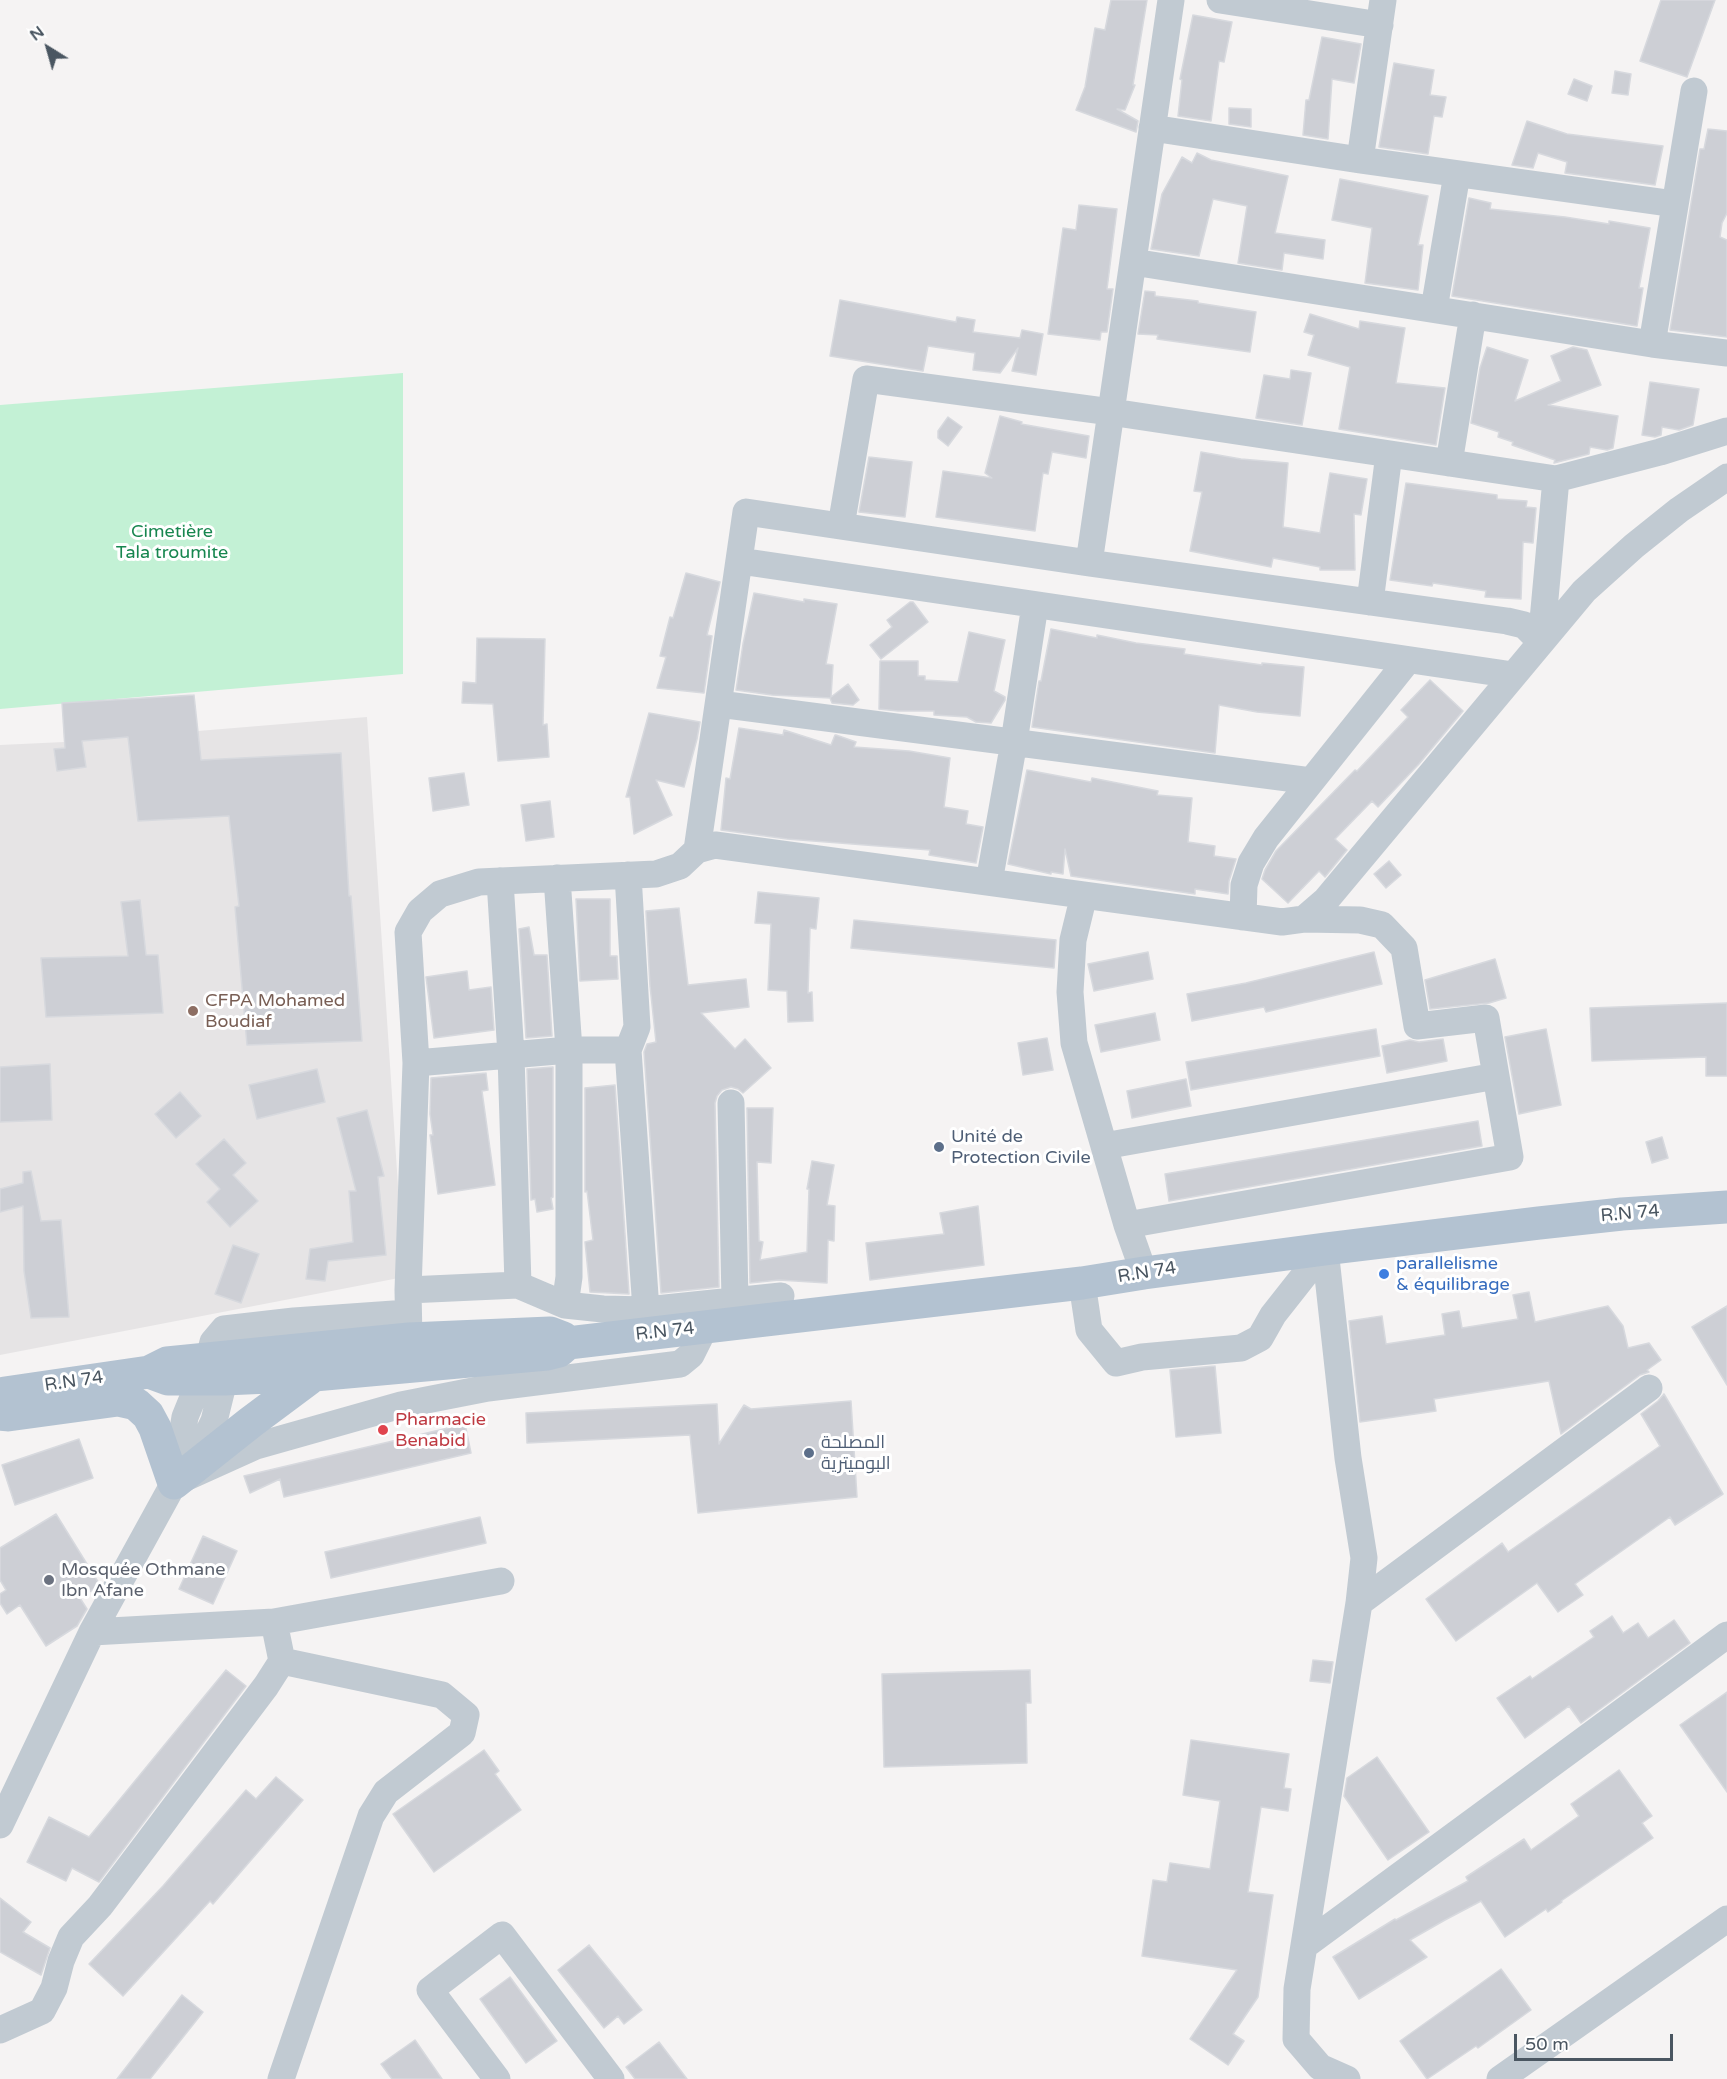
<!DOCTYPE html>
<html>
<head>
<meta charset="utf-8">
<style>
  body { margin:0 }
  #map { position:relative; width:1727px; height:2079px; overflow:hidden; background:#f5f3f3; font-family:"Varela Round",sans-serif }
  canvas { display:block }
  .north { position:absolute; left:18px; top:18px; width:60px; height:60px; -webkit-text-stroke:4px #fff; paint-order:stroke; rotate:323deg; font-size:16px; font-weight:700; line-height:24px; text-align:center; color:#4a5661 }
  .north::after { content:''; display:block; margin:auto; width:21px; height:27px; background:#4a5661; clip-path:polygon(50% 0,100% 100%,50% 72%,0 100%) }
  .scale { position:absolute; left:1514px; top:2034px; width:159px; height:27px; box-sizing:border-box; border:3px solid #4a5661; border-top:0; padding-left:8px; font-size:18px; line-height:21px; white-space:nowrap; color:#4a5661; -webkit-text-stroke:4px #fff; paint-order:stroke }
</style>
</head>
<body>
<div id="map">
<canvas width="1727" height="2079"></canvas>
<div class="north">N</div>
<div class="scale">50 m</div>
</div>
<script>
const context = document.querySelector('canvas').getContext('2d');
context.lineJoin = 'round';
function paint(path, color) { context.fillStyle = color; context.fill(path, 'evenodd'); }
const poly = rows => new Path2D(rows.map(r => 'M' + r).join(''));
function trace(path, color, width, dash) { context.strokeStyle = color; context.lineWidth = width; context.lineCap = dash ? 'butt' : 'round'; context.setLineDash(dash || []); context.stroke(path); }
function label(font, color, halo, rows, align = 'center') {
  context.font = font + ' "Varela Round",Cairo,sans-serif'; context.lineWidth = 6; context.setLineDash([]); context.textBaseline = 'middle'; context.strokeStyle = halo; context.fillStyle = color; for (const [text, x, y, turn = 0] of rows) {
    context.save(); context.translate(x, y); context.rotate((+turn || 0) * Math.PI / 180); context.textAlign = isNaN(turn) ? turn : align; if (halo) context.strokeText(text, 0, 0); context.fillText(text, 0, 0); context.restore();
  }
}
paint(poly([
  [194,695,198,731,367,717,404,1277,0,1355,0,745,64,742,62,703]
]), '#e6e4e5');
paint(poly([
  [403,373,403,674,0,709,0,405]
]), '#c3f1d5');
const building = poly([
  [1111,0,1147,0,1133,85,1135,85,1125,110,1117,109,1138,121,1136,132,1076,110,1085,87,1095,28,1105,30,1111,0],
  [1661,0,1715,0,1687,77,1640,61,1661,0],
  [1193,15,1232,22,1224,62,1219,61,1211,121,1178,116,1182,80,1180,79,1193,15],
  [1322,37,1361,44,1354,83,1332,79,1328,139,1303,135,1306,100,1309,100,1322,37],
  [1394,63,1434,70,1430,95,1446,97,1442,117,1434,116,1428,154,1379,147,1394,63],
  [1615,71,1631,74,1628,95,1612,93,1615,71],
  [1574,79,1592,86,1587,101,1568,94,1574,79],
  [1229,108,1251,109,1251,127,1229,124,1229,108],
  [1527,121,1567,134,1663,146,1655,185,1565,173,1567,162,1538,153,1533,168,1512,165,1527,121],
  [1708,129,1727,131,1727,213,1722,223,1720,237,1727,240,1727,337,1670,330,1700,149,1704,149,1708,129],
  [1197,153,1211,160,1288,176,1275,233,1325,240,1323,259,1284,253,1282,270,1238,263,1247,206,1213,199,1199,256,1151,249,1162,194,1182,157,1192,163,1197,153],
  [1340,179,1428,196,1418,245,1423,245,1418,290,1365,283,1372,228,1332,220,1340,179],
  [1469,198,1491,203,1490,209,1565,217,1609,224,1609,221,1650,228,1639,288,1643,288,1637,326,1452,296,1469,198],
  [1079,205,1117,209,1107,289,1113,289,1107,332,1101,332,1100,340,1048,334,1063,228,1076,230,1079,205],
  [1145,291,1155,292,1155,296,1198,301,1198,303,1256,312,1250,352,1157,339,1158,335,1138,334,1145,291],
  [840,300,956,322,957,317,975,320,973,332,1020,338,1022,330,1043,334,1036,375,1012,371,1018,348,1000,373,973,370,975,353,928,346,923,371,830,356,840,300],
  [1310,314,1359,329,1360,321,1405,328,1396,383,1445,388,1436,445,1339,429,1350,367,1308,355,1314,335,1304,332,1310,314],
  [1487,347,1528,360,1515,401,1561,381,1551,356,1573,347,1587,350,1601,385,1548,405,1618,416,1613,448,1607,450,1590,447,1589,454,1554,463,1555,460,1512,445,1513,442,1498,437,1499,432,1471,423,1480,368,1487,347],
  [1291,370,1311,373,1302,425,1256,418,1264,375,1290,379,1291,370],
  [1650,382,1699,389,1693,425,1679,430,1662,427,1661,435,1655,437,1642,435,1650,382],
  [1000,416,1022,422,1021,424,1089,436,1086,458,1052,452,1048,474,1043,473,1035,531,936,517,943,471,992,478,985,473,1000,416],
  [948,417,962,427,948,446,938,438,938,431,948,417],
  [1201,452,1241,459,1288,463,1283,527,1320,533,1330,473,1367,479,1361,515,1354,514,1355,570,1320,570,1320,567,1273,558,1271,567,1190,551,1202,492,1194,491,1201,452],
  [869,457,912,462,905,517,859,512,869,457],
  [1406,483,1497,495,1497,499,1527,501,1526,507,1536,508,1533,543,1523,542,1521,599,1485,597,1486,591,1433,583,1432,586,1390,580,1406,483],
  [686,573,720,582,707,635,712,636,704,693,657,688,666,657,660,656,670,617,673,618,686,573],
  [754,593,804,602,804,599,837,604,826,664,833,665,831,697,848,684,859,700,853,705,832,703,830,698,772,695,736,690,743,644,754,593],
  [910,602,913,602,928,622,881,659,870,645,892,627,887,620,910,602],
  [1051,629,1097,638,1097,635,1136,643,1185,649,1184,654,1262,665,1262,663,1304,667,1300,716,1257,712,1219,705,1215,753,1032,727,1039,681,1041,681,1051,629],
  [969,632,1005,640,994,691,1005,697,1005,700,991,723,976,722,967,717,934,715,934,711,898,711,879,709,880,661,918,661,918,676,925,676,925,680,958,682,969,632],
  [477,638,545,639,543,725,547,724,549,757,498,761,493,704,462,703,463,682,476,683,477,638],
  [1430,680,1463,711,1419,764,1378,807,1372,801,1335,839,1347,850,1325,877,1319,871,1288,903,1262,879,1265,870,1276,851,1355,770,1357,771,1408,717,1401,710,1430,680],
  [194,695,201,760,341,753,349,896,351,896,362,1041,247,1045,235,907,239,906,229,816,138,821,128,737,82,741,86,767,57,771,54,749,65,748,62,703,194,695],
  [649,713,700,722,697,739,684,787,656,780,672,815,634,834,630,797,626,797,649,713],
  [739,728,783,735,784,730,831,745,835,735,836,735,856,742,854,747,909,751,950,758,944,807,968,811,966,824,983,827,976,863,929,855,930,850,787,839,721,830,726,778,730,779,739,728],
  [1027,770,1091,782,1092,778,1158,791,1157,795,1192,798,1188,842,1215,846,1214,856,1236,859,1229,881,1228,894,1195,889,1195,894,1071,876,1065,849,1063,874,1051,872,1051,874,1008,864,1027,770],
  [464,773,469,805,433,811,429,778,464,773],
  [550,801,554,837,526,841,521,805,550,801],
  [1389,861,1401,875,1386,888,1374,874,1389,861],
  [758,892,819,898,816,929,810,928,808,993,812,992,813,1021,788,1022,787,991,768,990,771,924,755,923,758,892],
  [576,899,610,899,610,956,617,956,618,979,580,981,576,899],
  [140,900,146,955,158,955,163,1013,46,1017,41,958,128,956,121,902,140,900],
  [679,908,688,985,746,979,749,1007,701,1013,735,1049,745,1039,771,1068,743,1093,738,1089,731,1087,722,1090,717,1096,715,1103,719,1287,661,1293,644,1052,647,1044,656,1042,650,986,646,911,679,908],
  [854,920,1056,940,1054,968,851,948,854,920],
  [529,927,534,955,547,955,552,1036,526,1038,519,929,529,927],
  [1148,952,1153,979,1094,991,1088,964,1148,952],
  [1374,952,1382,984,1266,1012,1264,1007,1192,1021,1187,994,1246,983,1374,952],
  [1495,959,1506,998,1489,1003,1430,1009,1425,980,1495,959],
  [467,971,469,990,491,987,494,1030,434,1038,426,977,467,971],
  [1727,1003,1727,1076,1706,1076,1706,1057,1592,1061,1590,1008,1727,1003],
  [1155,1013,1160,1040,1101,1052,1095,1025,1155,1013],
  [1376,1029,1380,1056,1191,1090,1186,1062,1376,1029],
  [1546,1029,1561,1105,1519,1114,1505,1037,1546,1029],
  [1047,1038,1053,1070,1023,1075,1018,1043,1047,1038],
  [1443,1039,1447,1061,1387,1073,1382,1046,1410,1040,1419,1042,1443,1039],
  [50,1064,52,1120,0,1122,0,1067,50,1064],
  [553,1067,553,1197,551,1198,553,1209,537,1212,535,1199,531,1200,527,1069,553,1067],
  [317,1069,325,1102,257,1119,249,1085,317,1069],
  [486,1073,488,1090,482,1091,495,1185,438,1194,430,1135,433,1135,430,1114,431,1078,486,1073],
  [1186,1079,1191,1106,1132,1118,1127,1091,1186,1079],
  [615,1085,629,1294,590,1292,585,1242,593,1240,587,1191,585,1192,585,1088,615,1085],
  [180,1092,201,1116,176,1138,155,1114,180,1092],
  [747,1108,773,1108,771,1163,757,1162,759,1241,763,1242,760,1260,807,1252,809,1189,807,1189,812,1161,834,1165,827,1205,835,1206,834,1241,828,1240,827,1283,779,1280,750,1283,747,1108],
  [367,1110,384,1176,378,1177,386,1255,328,1261,325,1281,306,1279,310,1249,353,1242,349,1191,356,1191,337,1118,367,1110],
  [1478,1121,1482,1146,1169,1201,1165,1174,1478,1121],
  [1662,1137,1668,1158,1652,1163,1646,1142,1662,1137],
  [224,1139,246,1163,233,1175,258,1201,230,1227,207,1202,220,1189,196,1164,224,1139],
  [31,1171,41,1221,61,1220,69,1317,31,1318,24,1271,23,1206,0,1212,0,1189,23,1183,23,1172,31,1171],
  [978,1206,984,1265,870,1280,866,1243,944,1234,940,1213,978,1206],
  [233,1245,259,1254,241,1303,215,1294,233,1245],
  [1529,1292,1535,1322,1608,1306,1623,1326,1628,1348,1649,1343,1661,1360,1647,1370,1649,1372,1640,1375,1561,1434,1549,1381,1434,1399,1436,1411,1360,1422,1349,1321,1382,1316,1386,1344,1445,1335,1442,1314,1459,1311,1462,1328,1518,1319,1513,1295,1529,1292],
  [1727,1306,1727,1385,1692,1327,1727,1306],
  [1215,1366,1221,1433,1176,1437,1170,1370,1215,1366],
  [1664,1394,1723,1494,1675,1525,1670,1517,1575,1584,1583,1595,1558,1612,1537,1583,1456,1641,1426,1599,1502,1543,1508,1552,1660,1446,1641,1414,1658,1401,1664,1394],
  [851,1401,857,1497,698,1513,690,1435,527,1443,526,1413,717,1404,719,1444,744,1405,751,1409,851,1401],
  [465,1424,471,1453,284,1497,280,1479,250,1493,244,1476,465,1424],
  [79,1439,93,1478,15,1505,2,1465,79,1439],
  [56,1514,100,1585,80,1598,87,1609,77,1626,46,1646,20,1605,7,1614,0,1603,0,1594,6,1590,0,1580,0,1548,56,1514],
  [480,1517,486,1543,331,1578,325,1552,480,1517],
  [203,1536,237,1551,213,1604,179,1589,203,1536],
  [1612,1616,1623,1633,1638,1623,1648,1638,1674,1620,1690,1643,1581,1723,1569,1706,1525,1738,1497,1698,1530,1676,1532,1679,1594,1637,1590,1631,1612,1616],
  [1313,1660,1333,1662,1330,1683,1310,1681,1313,1660],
  [226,1670,246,1686,99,1882,72,1868,66,1881,27,1862,49,1817,89,1837,226,1670],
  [1030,1670,1031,1703,1026,1703,1027,1763,884,1767,882,1674,1030,1670],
  [1727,1692,1727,1792,1680,1725,1727,1692],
  [1191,1740,1289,1754,1284,1788,1291,1789,1288,1811,1261,1807,1248,1892,1273,1895,1258,1997,1233,2034,1244,2041,1228,2065,1190,2039,1237,1970,1142,1956,1153,1880,1167,1882,1170,1863,1210,1869,1220,1801,1183,1795,1191,1740],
  [484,1750,499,1771,495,1774,521,1810,434,1872,393,1814,484,1750],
  [1377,1757,1429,1832,1388,1860,1344,1796,1347,1778,1377,1757],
  [1619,1770,1652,1816,1642,1823,1653,1838,1561,1901,1562,1902,1548,1912,1546,1909,1505,1937,1481,1901,1445,1920,1410,1940,1427,1957,1359,1999,1333,1957,1395,1919,1396,1920,1468,1881,1466,1877,1524,1839,1531,1850,1579,1816,1571,1804,1619,1770],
  [276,1777,303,1800,213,1904,210,1901,123,1996,89,1964,163,1886,246,1790,256,1799,276,1777],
  [0,1898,31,1922,23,1932,50,1948,41,1975,0,1952,0,1898],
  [589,1945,642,2010,624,2024,618,2016,604,2028,558,1970,589,1945],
  [1501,1969,1531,2010,1478,2048,1476,2046,1427,2079,1400,2041,1501,1969],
  [510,1977,557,2041,526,2063,480,1999,510,1977],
  [182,1995,203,2012,150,2079,117,2079,182,1995],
  [415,2040,442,2079,392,2079,381,2064,415,2040],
  [659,2042,687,2079,635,2079,626,2067,659,2042]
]);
paint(building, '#cdcfd5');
trace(building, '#d7d9de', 1.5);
trace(poly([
  [1220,0,1380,25],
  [1152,128,1360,160,1675,204],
  [1360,160,1383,0],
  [1133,262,1652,344,1727,353],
  [1434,309,1457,174],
  [1652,344,1694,91],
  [1449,463,1473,315],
  [841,526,866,379,1111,412,1556,479,1660,452,1727,431],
  [740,561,1513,675],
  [1089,563,1171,0],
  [1370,602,1389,454],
  [1541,642,1556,479],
  [719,704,1311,781],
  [697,850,746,512,1089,563,1507,621,1524,625,1541,642],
  [628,875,637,1027,628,1050,646,1310],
  [500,881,511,1055,518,1285],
  [989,882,1014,742,1035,605],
  [1084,895,1073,940,1070,992,1074,1043,1127,1225,1144,1273],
  [1243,917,1244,885,1251,863,1266,838,1408,660],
  [416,1063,569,1050,628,1050],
  [731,1103,735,1301],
  [1104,1146,1496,1076],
  [1127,1225,1510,1157,1486,1018,1417,1026,1404,948,1382,925,1360,920,1304,919],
  [1325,1249,1348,1458,1364,1558,1359,1603,1297,1989,1296,2039,1320,2067,1347,2079],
  [1082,1283,1089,1330,1116,1363,1142,1357,1241,1348,1260,1338,1273,1315,1325,1249],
  [408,1290,518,1285,565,1305,569,1277,569,1050,557,878],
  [565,1305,603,1309,646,1310,781,1296],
  [409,1339,408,1290,416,1063,408,932,420,911,440,894,479,882,656,874,680,866,697,850,715,845,1282,922,1304,919,1326,900,1584,591,1634,546,1679,510,1727,477],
  [229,1360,214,1421,198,1454,174,1483,185,1417,209,1358,213,1342,224,1329,294,1321,408,1313],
  [1359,1603,1649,1388],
  [274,1622,501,1581],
  [0,1825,92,1632,174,1483,256,1446,401,1405,488,1388,680,1364,691,1355,705,1327],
  [1304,1946,1727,1635],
  [0,2030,42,2011,54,1988,61,1961,71,1937,100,1906,266,1686,282,1661,274,1622,92,1632],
  [281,2079,371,1816,386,1792,462,1733,466,1715,442,1695,282,1661],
  [497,2079,430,1990,502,1935,611,2079],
  [1500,2079,1727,1919]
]), '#c1cad2', 27);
trace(poly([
  [568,1343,563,1338,550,1333,409,1339,167,1363,149,1372,168,1379,224,1379,314,1375,547,1354,559,1351,568,1343,1082,1283,1144,1273,1325,1249,1539,1223,1622,1214,1727,1207],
  [5,1393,149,1372],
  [0,1414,8,1415,118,1400,136,1404,148,1415,155,1428,174,1483,251,1422,314,1375]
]), '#b3c2d1', 33);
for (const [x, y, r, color] of [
  [193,1011,6,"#8d6e63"],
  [939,1147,6,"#5c6f8a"],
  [1384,1274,6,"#3f7fe0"],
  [383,1430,6,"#e0444e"],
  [809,1453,6,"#5c6f8a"],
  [49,1580,6,"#6b7280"]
]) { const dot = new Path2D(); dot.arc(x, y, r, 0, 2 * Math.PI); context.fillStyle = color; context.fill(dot); trace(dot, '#fff', 2); }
label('18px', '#17864f', '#fff', [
  ["Cimetière",172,532],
  ["Tala troumite",172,553]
]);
label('18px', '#785e54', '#fff', [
  ["CFPA Mohamed",205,1001],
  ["Boudiaf",205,1022]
], 'left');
label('18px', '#4e5e75', '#fff', [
  ["Unité de",951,1137],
  ["Protection Civile",951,1158],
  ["المصلحة",821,1443],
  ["البوميترية",821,1464]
], 'left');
label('18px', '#4a5661', '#fff', [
  ["R.N 74",1630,1214,-5],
  ["R.N 74",1147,1273,-9],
  ["R.N 74",665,1332,-6],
  ["R.N 74",74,1382,-8]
]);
label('18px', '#366cbe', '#fff', [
  ["parallelisme",1396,1264],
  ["& équilibrage",1396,1285]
], 'left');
label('18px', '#be3a42', '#fff', [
  ["Pharmacie",395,1420],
  ["Benabid",395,1441]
], 'left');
label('18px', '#5b616d', '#fff', [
  ["Mosquée Othmane",61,1570],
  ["Ibn Afane",61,1591]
], 'left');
</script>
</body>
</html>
